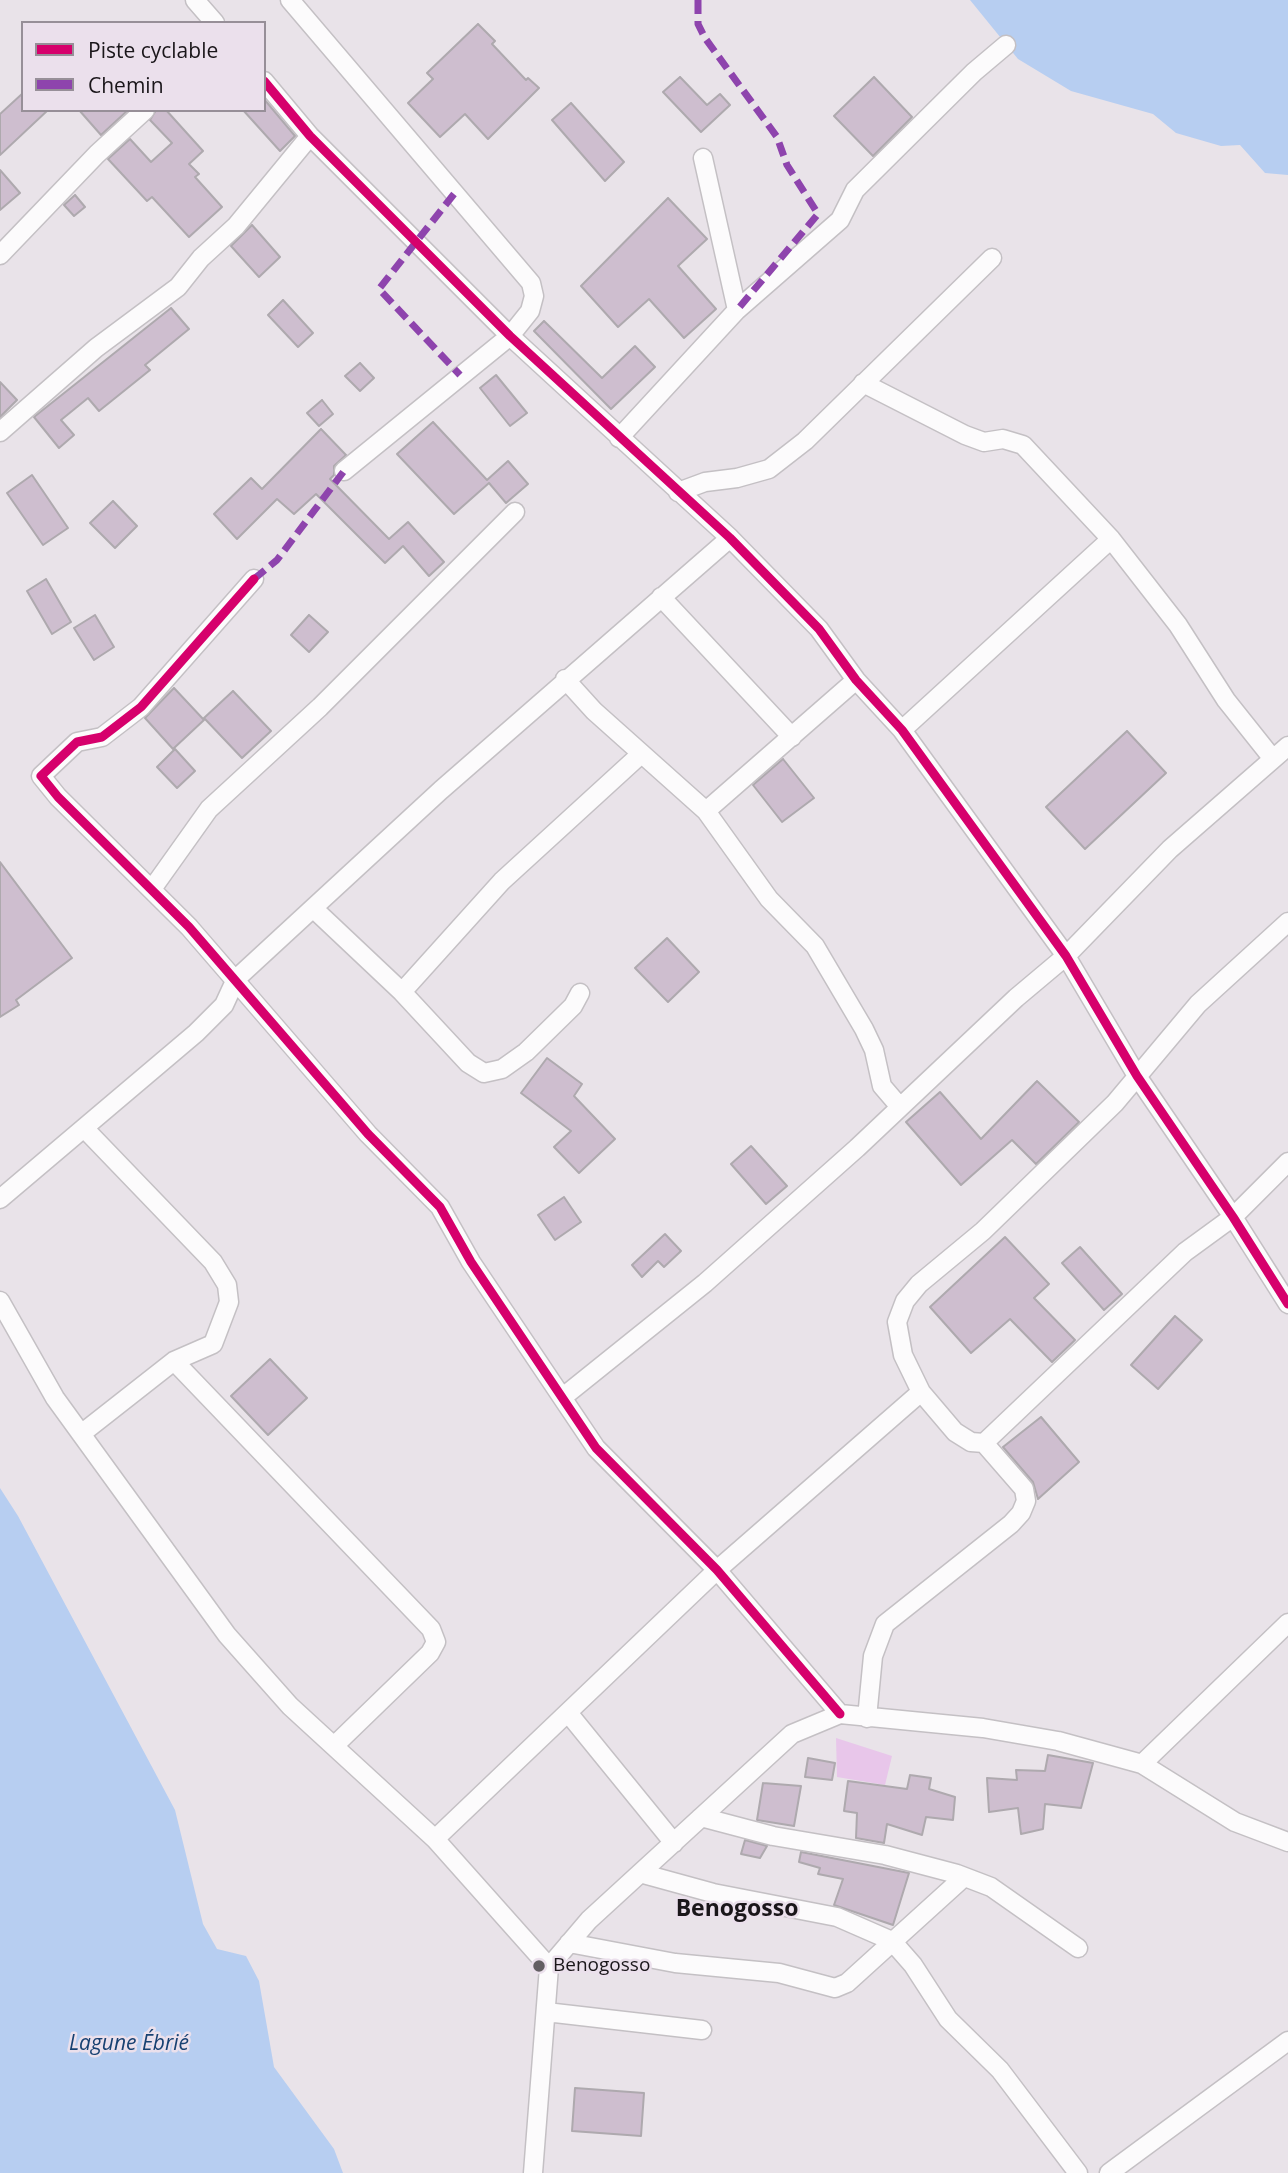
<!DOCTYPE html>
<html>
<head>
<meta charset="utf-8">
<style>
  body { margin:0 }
  #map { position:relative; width:1288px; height:2173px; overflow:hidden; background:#e9e3e9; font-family:"Open Sans",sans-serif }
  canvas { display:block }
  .legend { position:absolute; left:21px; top:21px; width:245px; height:91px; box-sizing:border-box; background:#ebe0ec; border:2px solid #978f98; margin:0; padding:9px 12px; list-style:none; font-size:21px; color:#1a161a }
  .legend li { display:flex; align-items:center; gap:14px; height:35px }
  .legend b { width:35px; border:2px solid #978f98 }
</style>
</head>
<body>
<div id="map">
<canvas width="1288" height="2173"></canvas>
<ul class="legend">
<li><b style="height:9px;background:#d6006c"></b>Piste cyclable</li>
<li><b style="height:9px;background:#8e44ad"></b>Chemin</li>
</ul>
</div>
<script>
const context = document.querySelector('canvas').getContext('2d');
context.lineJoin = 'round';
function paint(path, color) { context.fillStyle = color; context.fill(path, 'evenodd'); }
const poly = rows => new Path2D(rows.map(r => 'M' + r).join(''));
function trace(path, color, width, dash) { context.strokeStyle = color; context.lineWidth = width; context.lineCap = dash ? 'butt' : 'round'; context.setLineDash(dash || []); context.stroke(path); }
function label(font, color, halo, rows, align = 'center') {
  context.font = font + ' "Open Sans",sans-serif'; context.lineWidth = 5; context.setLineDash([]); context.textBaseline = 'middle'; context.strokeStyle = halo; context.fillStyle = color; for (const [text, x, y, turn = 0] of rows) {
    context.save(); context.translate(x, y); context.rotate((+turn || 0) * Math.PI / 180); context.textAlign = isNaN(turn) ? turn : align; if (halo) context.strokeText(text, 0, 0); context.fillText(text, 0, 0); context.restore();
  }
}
paint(poly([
  [836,1738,892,1756,885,1785,837,1777]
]), '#e8c6ea');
paint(poly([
  [970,0,1288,0,1288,175,1265,173,1240,145,1221,146,1176,133,1153,114,1071,91,1018,59],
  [0,1488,18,1516,175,1810,203,1924,217,1949,246,1956,259,1981,274,2067,334,2149,343,2173,0,2173]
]), '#b7cef1');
const building = poly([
  [478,24,495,41,492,44,526,80,528,78,539,88,488,139,465,114,440,137,408,103,433,79,427,73,478,24],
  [680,77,707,105,720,94,730,105,701,132,663,92,680,77],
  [874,77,912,117,873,156,834,116,874,77],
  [23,93,23,110,48,110,0,155,0,114,23,93],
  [264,99,295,136,280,151,243,110,264,110,264,99],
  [571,103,624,162,605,181,552,120,571,103],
  [79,110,128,110,101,135,79,110],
  [156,110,166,110,203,151,189,164,199,174,195,177,222,207,189,237,152,197,147,201,108,159,130,139,151,162,172,143,150,120,156,110],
  [0,170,20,193,0,210,0,170],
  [75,195,85,207,74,216,64,205,75,195],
  [668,198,707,239,678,266,716,309,684,338,649,299,618,327,581,286,668,198],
  [252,225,280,257,259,277,231,246,252,225],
  [283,300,313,333,298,347,268,315,283,300],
  [171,308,189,329,145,365,150,370,99,411,88,398,61,420,74,435,59,448,34,417,171,308],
  [544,321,602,378,635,346,655,367,611,409,534,331,544,321],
  [360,363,374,378,360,391,345,376,360,363],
  [496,375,527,413,510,426,480,388,496,375],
  [0,382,17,400,0,417,0,382],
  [322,400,333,414,319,426,307,413,322,400],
  [433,422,487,480,508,461,528,484,506,503,489,483,454,514,397,454,433,422],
  [321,429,346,455,334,466,334,475,330,479,389,539,408,522,444,562,429,576,403,546,385,563,316,494,294,514,277,499,237,539,214,514,251,478,262,489,321,429],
  [32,475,68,528,43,545,7,493,32,475],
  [113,501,137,526,115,548,90,523,113,501],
  [46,579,71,622,52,634,27,591,46,579],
  [95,615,114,647,94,660,74,628,95,615],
  [309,615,328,632,309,652,291,635,309,615],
  [174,688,204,720,173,749,145,718,174,688],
  [233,691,271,731,242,758,204,718,233,691],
  [1127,731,1166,773,1085,849,1046,807,1127,731],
  [175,749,195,771,177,788,157,767,175,749],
  [783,759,814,798,782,822,753,785,783,759],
  [0,862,72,958,16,1000,19,1005,0,1017,0,862],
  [667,938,699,972,668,1002,635,968,667,938],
  [547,1058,582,1084,574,1096,615,1139,579,1173,554,1147,571,1131,521,1093,547,1058],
  [1037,1081,1079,1122,1036,1164,1012,1140,961,1185,906,1122,940,1092,981,1139,1037,1081],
  [751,1146,787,1186,766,1204,731,1164,751,1146],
  [564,1197,581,1222,555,1240,538,1215,564,1197],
  [665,1234,681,1251,664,1267,658,1261,642,1277,632,1265,665,1234],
  [1005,1237,1049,1284,1034,1298,1075,1340,1052,1362,1010,1319,971,1353,930,1307,1005,1237],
  [1080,1247,1122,1294,1104,1310,1062,1263,1080,1247],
  [1175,1316,1202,1340,1158,1389,1131,1365,1175,1316],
  [270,1359,307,1398,268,1435,231,1396,270,1359],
  [1041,1417,1079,1462,1038,1499,1033,1482,1003,1447,1041,1417],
  [1048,1755,1093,1763,1081,1808,1045,1804,1043,1829,1021,1834,1018,1808,989,1812,987,1778,1017,1780,1016,1770,1045,1771,1048,1755],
  [808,1758,835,1763,832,1780,805,1777,808,1758],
  [910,1775,931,1778,929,1789,955,1797,953,1820,926,1817,922,1835,887,1824,884,1843,856,1838,857,1813,844,1811,848,1781,907,1789,910,1775],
  [763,1783,801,1786,794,1826,757,1820,763,1783],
  [745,1840,767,1846,760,1858,741,1854,745,1840],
  [801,1852,909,1873,893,1925,834,1905,843,1879,818,1874,820,1868,799,1862,801,1852],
  [575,2088,644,2093,641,2136,572,2131,575,2088]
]);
paint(building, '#cebecf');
trace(building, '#aea9ae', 2);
const minor = poly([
  [195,0,215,23],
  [290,0,531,283,534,296,530,311,510,336,344,471],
  [264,81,310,136,510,336,730,538,819,629,856,680,902,730,1066,956,1137,1076,1233,1217,1288,1304],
  [703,158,737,310],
  [0,255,97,154,145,110],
  [863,383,965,435,984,442,1003,439,1023,445,1111,539,1178,625,1226,700,1273,759],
  [0,432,96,348,178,287,201,258,236,226,310,136],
  [619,438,737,310,840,220,855,190,974,72,1006,45],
  [678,492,705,482,737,478,769,469,805,441,992,258],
  [254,579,141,707,102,737,77,742,41,776,58,797,189,927,368,1134,440,1207,471,1262,596,1448,717,1570,840,1714],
  [661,597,792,737],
  [565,679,594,711,706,811,769,899,815,946,864,1029,874,1050,882,1086,900,1107],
  [902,730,1111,539],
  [706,811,856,680],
  [152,889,209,809,320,707,515,512],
  [314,909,402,992,468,1063,484,1073,502,1069,526,1052,573,1006,580,993],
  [402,992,502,881,641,754],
  [0,1199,196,1033,224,1005,236,979,441,790,730,538],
  [0,1301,55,1398,227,1635,290,1706,435,1839,549,1967],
  [174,1361,431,1629,436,1642,430,1653,335,1745],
  [563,1397,705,1283,857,1148,1016,998,1066,956,1170,849,1288,746],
  [81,1434,174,1361,213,1344,229,1302,227,1285,213,1262,84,1128],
  [984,1443,1185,1252,1233,1217,1288,1162],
  [569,1714,674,1843],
  [867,1718,873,1656,885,1624,1011,1524,1021,1513,1026,1501,1024,1489,984,1443,971,1442,955,1432,921,1392,903,1355,897,1322,905,1301,919,1284,983,1231,1115,1103,1198,1004,1288,922],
  [1142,1764,1288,1623],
  [701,1817,773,1836,885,1855,957,1874,991,1887,1078,1948],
  [435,1839,717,1570,921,1392],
  [640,1873,713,1893,837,1917,892,1941,913,1965,948,2019,1000,2070,1078,2173],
  [569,1943,675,1963,779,1973,835,1988,847,1983,964,1877],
  [546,2012,702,2030],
  [533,2173,549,1967,589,1920,792,1734,840,1714,983,1728,1058,1741,1142,1764,1235,1822,1288,1842],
  [1109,2173,1288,2041]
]);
trace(minor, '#c4c0c4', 21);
trace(minor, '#fcfbfc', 18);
trace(poly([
  [698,0,698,24,705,38,777,137,787,165,818,214,737,310],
  [454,194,379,289,460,375],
  [254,579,277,560,344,471]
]), '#8e44ad', 7, [14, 7]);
trace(poly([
  [264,81,310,136,510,336,730,538,819,629,856,680,902,730,1066,956,1137,1076,1233,1217,1288,1304],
  [254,579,141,707,102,737,77,742,41,776,58,797,189,927,368,1134,440,1207,471,1262,596,1448,717,1570,840,1714]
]), '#d6006c', 9);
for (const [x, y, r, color] of [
  [539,1966,7,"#625e62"]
]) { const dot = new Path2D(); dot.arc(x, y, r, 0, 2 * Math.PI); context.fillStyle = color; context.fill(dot); trace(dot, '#ebe0ec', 2.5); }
label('19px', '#1a161a', '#ebe0ec', [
  ["Benogosso",553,1966]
], 'left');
label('italic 21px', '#184172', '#ebe0ec', [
  ["Lagune Ébrié",129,2044]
]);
label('bold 23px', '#1a161a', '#ebe0ec', [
  ["Benogosso",737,1909]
]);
</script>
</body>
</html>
